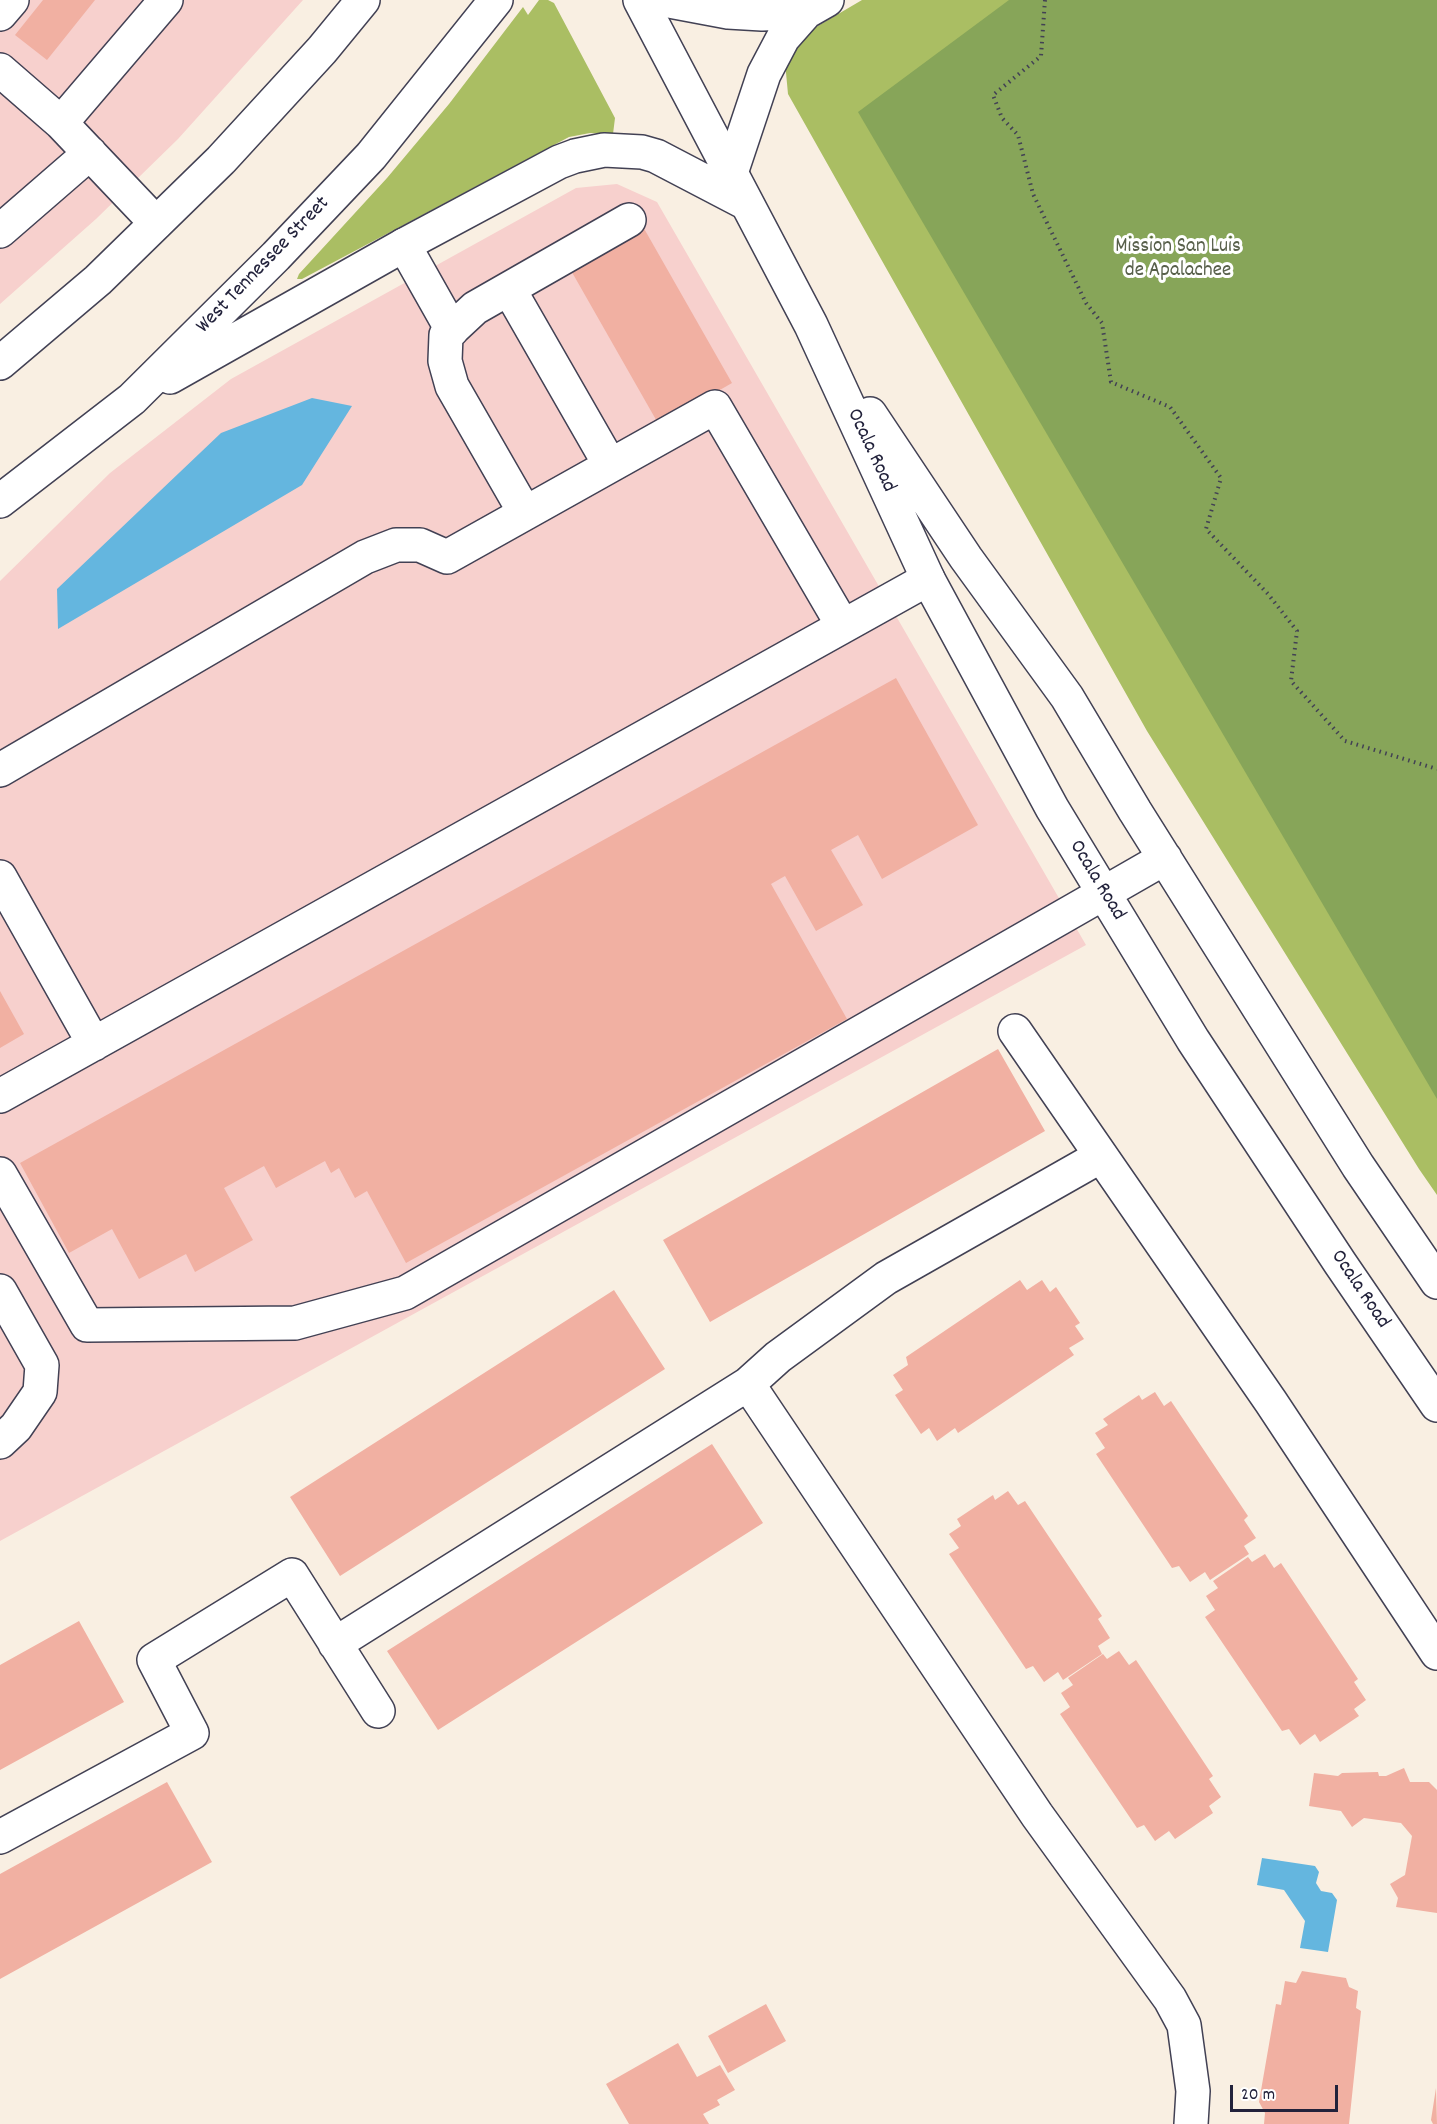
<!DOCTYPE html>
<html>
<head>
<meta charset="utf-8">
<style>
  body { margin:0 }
  #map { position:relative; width:1437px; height:2124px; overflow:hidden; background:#f9efe2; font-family:Dekko,sans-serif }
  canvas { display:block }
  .scale { position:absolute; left:1230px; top:2085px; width:108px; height:27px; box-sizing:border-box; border:3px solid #22223b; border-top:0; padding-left:8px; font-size:18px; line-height:21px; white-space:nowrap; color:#22223b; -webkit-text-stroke:4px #fff; paint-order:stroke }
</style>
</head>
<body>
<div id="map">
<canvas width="1437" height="2124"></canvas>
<div class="scale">20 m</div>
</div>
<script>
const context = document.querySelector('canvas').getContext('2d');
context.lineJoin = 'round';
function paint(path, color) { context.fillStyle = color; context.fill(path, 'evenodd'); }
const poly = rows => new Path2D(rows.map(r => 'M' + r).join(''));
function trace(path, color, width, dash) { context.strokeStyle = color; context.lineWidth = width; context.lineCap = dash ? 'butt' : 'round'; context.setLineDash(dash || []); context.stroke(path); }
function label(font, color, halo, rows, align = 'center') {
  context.font = font + ' Dekko,sans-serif'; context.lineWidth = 6; context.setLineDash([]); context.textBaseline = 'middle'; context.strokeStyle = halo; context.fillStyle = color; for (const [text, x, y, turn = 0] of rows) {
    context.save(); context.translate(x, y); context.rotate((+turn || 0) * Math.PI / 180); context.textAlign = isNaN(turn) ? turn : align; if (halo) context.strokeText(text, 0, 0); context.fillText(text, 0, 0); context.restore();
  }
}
paint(poly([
  [0,0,303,0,178,139,96,219,0,304],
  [617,184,657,202,1086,945,0,1541,0,581,110,473,231,379,576,188]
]), '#f7d0cd');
paint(poly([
  [539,0,548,0,554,3,615,118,613,134,590,133,569,137,302,279,297,279,299,274,387,178,449,104,523,7,528,15],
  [862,0,1437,0,1437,1195,1419,1169,1147,731,788,94,785,62,811,30]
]), '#aabe63');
paint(poly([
  [1009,0,1437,0,1437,1099,858,112]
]), '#87a559');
paint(poly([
  [312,398,352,406,302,485,58,629,57,589,221,433],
  [1262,1858,1315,1866,1319,1872,1316,1883,1321,1891,1332,1893,1337,1900,1328,1952,1300,1948,1305,1921,1284,1890,1257,1885]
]), '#64b6df');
paint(poly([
  [43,0,95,0,47,60,15,35],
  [642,225,732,383,659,425,569,267],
  [896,678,978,825,882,879,858,835,831,850,863,905,816,931,785,876,771,884,847,1019,406,1263,367,1191,355,1198,339,1168,331,1173,325,1161,276,1188,264,1166,224,1188,253,1240,195,1272,186,1254,139,1279,112,1229,69,1253,20,1163],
  [0,991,24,1034,0,1048],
  [998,1049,1045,1131,710,1322,663,1240],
  [1020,1280,1027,1290,1042,1280,1050,1292,1056,1287,1080,1323,1075,1326,1084,1339,1069,1348,1074,1355,958,1433,955,1428,937,1441,929,1428,921,1434,895,1395,903,1390,893,1375,908,1365,906,1357],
  [614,1290,665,1369,340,1576,290,1497],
  [1155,1392,1164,1406,1171,1401,1248,1516,1244,1520,1256,1538,1244,1546,1249,1554,1210,1580,1205,1572,1190,1582,1179,1566,1172,1568,1096,1454,1105,1448,1095,1433,1108,1425,1103,1419,1139,1395,1142,1400],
  [712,1444,763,1523,438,1730,387,1651],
  [1008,1491,1018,1505,1025,1501,1102,1616,1098,1619,1110,1638,1098,1646,1102,1654,1063,1680,1058,1672,1044,1682,1033,1666,1026,1669,949,1554,959,1548,949,1534,961,1526,957,1519,993,1495,995,1500],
  [1265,1554,1274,1568,1281,1563,1358,1679,1354,1682,1366,1700,1354,1709,1359,1716,1320,1742,1315,1734,1300,1745,1289,1729,1282,1731,1205,1617,1215,1610,1206,1596,1218,1588,1213,1581,1248,1557,1252,1562],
  [79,1621,124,1702,0,1770,0,1665],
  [1119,1651,1129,1665,1136,1660,1213,1776,1209,1779,1221,1797,1209,1806,1213,1813,1175,1839,1169,1831,1155,1841,1144,1825,1137,1828,1060,1714,1070,1707,1061,1693,1073,1685,1068,1678,1103,1654,1107,1659],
  [1404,1768,1410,1782,1429,1782,1437,1790,1437,1913,1396,1907,1398,1898,1390,1884,1405,1875,1412,1836,1401,1823,1364,1818,1352,1827,1341,1811,1309,1806,1314,1773,1338,1776,1342,1773,1378,1772,1379,1776,1386,1776],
  [167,1782,212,1862,0,1979,0,1874],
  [1302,1971,1346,1978,1349,1987,1358,1991,1356,2008,1361,2011,1349,2124,1264,2124,1265,2113,1259,2102,1276,2004,1281,2005,1285,1981,1296,1983],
  [766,2004,786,2041,728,2073,708,2036],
  [678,2043,697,2077,720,2065,735,2090,717,2100,720,2105,703,2114,709,2124,629,2124,606,2084],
  [1436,2088,1437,2124,1433,2124,1431,2120]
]), '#f1b0a2');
const minor = poly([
  [664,0,728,12,762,14,806,12],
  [0,14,12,0],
  [0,70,61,123,156,223],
  [61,123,166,0],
  [731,173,764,74,783,38,806,12,827,0],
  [0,231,90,153],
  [404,245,452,330],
  [509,289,610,465],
  [525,513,452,386,445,361,446,335,475,308,629,220],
  [0,770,365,557,396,545,420,545,447,557,715,407,843,626],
  [0,877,94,1044],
  [1015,1031,1271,1402,1437,1653],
  [0,1096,928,579],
  [0,1174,87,1325,295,1323,405,1293,1104,893],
  [0,1291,42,1365,40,1392,16,1427,0,1442],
  [748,1384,1037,1815,1170,1999,1184,2025,1193,2091,1191,2124],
  [335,1644,748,1384,778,1357,886,1278,1101,1156],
  [0,1837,192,1733,154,1660,292,1575,378,1711]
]);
const major = poly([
  [640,0,811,325,928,579,1052,808,1193,1040,1340,1263,1437,1405],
  [0,363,98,280,221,160,322,50,363,0],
  [170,377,404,245,559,162,575,156,604,150,642,152,656,156,746,203],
  [870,414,966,558,1067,697,1135,811,1358,1166,1437,1282],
  [0,501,132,399,276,256,371,156,496,0],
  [1104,893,1165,858]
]);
trace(minor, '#424154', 36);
trace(major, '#424154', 36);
trace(poly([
  [1045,0,1041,56,993,95,1002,118,1018,135,1033,194,1086,303,1102,323,1111,382,1170,407,1221,478,1206,529,1268,594,1297,631,1291,681,1345,741,1437,769]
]), '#424154', 4, [1.5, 4.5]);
trace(minor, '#fff', 33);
trace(major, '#fff', 33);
label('21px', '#58604b', '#fff', [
  ["Mission San Luis",1178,248],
  ["de Apalachee",1178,272]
]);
label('21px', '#22223b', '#fff', [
  ["West Tennessee Street",264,266,-46],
  ["Ocala Road",870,451,65],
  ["Ocala Road",1096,881,59],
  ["Ocala Road",1359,1290,56]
]);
</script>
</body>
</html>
